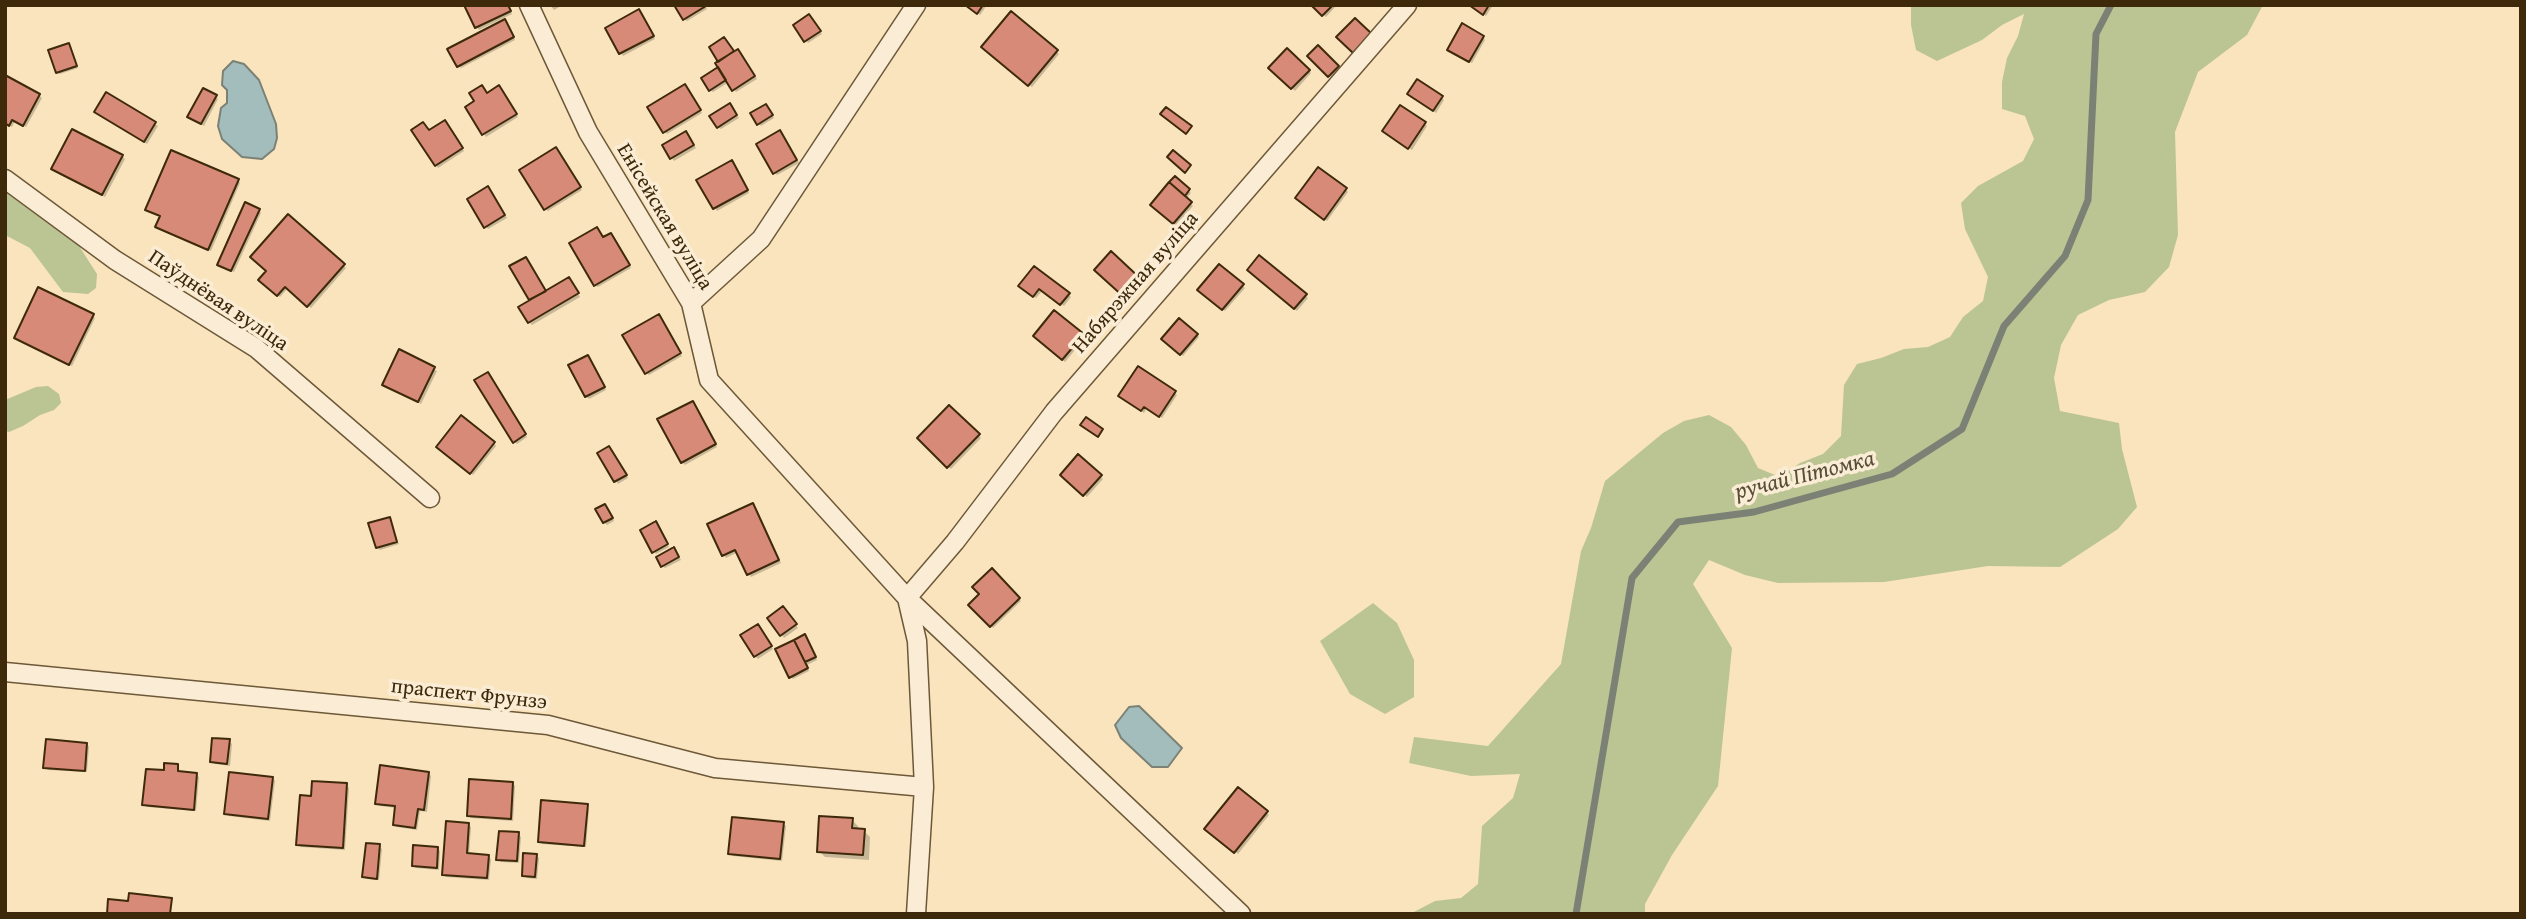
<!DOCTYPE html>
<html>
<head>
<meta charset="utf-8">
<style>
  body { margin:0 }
  #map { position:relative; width:2526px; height:919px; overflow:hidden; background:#f9e4be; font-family:"Gentium Book Plus",serif }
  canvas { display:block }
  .frame { position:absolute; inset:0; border:7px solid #3e2a0b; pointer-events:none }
</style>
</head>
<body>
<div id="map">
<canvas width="2526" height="919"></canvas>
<div class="frame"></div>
</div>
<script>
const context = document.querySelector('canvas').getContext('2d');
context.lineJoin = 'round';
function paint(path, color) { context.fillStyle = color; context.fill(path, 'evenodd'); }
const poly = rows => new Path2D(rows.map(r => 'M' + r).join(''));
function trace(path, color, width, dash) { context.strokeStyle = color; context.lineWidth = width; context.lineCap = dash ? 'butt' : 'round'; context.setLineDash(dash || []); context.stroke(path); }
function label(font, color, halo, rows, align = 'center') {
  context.font = font + ' "Gentium Book Plus",serif'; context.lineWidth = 7; context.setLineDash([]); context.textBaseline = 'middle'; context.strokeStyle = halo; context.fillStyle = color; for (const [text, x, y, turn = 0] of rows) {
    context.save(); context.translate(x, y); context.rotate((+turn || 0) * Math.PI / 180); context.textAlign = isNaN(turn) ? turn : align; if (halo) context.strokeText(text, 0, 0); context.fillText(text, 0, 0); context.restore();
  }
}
paint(poly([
  [1911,5,2263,5,2247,35,2198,72,2175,132,2178,235,2169,267,2145,292,2109,300,2078,315,2061,345,2054,378,2060,411,2119,423,2122,449,2137,507,2118,529,2060,567,1988,566,1884,582,1778,583,1745,575,1709,560,1693,584,1732,648,1718,786,1672,855,1645,904,1645,914,1410,914,1435,901,1461,898,1478,884,1482,826,1513,798,1520,774,1471,776,1409,763,1414,737,1488,746,1561,664,1581,551,1591,528,1605,481,1663,433,1684,421,1709,415,1731,427,1746,445,1758,468,1780,477,1800,463,1823,454,1841,436,1844,385,1857,364,1881,358,1904,349,1928,347,1950,337,1963,317,1983,301,1988,277,1965,229,1961,203,1978,186,2023,161,2034,139,2025,116,2002,109,2002,82,2007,58,2018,36,2024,14,2002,25,1982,40,1937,61,1916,50,1911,25],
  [5,186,74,238,97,274,96,288,88,294,63,292,30,248,5,235],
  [48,386,59,394,61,403,54,410,40,415,23,426,9,432,5,431,5,400,36,387],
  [1373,603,1397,623,1414,660,1414,697,1385,714,1350,694,1320,641]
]), '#bbc593');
const water = poly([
  [233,61,244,64,259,80,276,124,277,138,274,149,262,159,242,157,222,139,218,126,221,108,227,103,227,90,222,85,223,71,233,61],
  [1139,706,1182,748,1168,767,1152,767,1121,738,1115,725,1129,707,1139,706]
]);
paint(water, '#a3bcbc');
trace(water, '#7b8275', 2);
paint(poly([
  [508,5,512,14,479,30,477,27],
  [550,5,563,5,554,10],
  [705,5,707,9,687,21,684,19],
  [966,5,987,5,980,15],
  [1314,5,1337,5,1326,17],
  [1470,5,1493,5,1486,16],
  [642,14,655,39,623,56,608,28],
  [1011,14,1059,54,1032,87,984,47],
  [811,19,822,34,808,43,795,26],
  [507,24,515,40,461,68,458,66],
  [1483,37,1485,40,1472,63,1451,52],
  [727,42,734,53,740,53,757,79,736,92,729,82,713,92,710,90,720,68],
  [69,45,78,68,60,74,57,72],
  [1318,48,1340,69,1332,78,1309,56],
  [1287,51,1311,73,1295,91,1271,68],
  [687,89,702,113,667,134,665,132],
  [501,90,518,117,486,137,467,107,487,95],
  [39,95,42,98,26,127,15,121,12,127,5,123],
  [107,95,158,126,147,144,99,114],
  [1412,96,1442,98,1444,100,1436,113],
  [216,97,218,99,204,126,192,119],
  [732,108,739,118,721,129,718,127],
  [769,108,774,118,761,126,758,123],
  [447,124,464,151,438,168,436,165],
  [1425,124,1427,126,1412,150,1387,134],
  [782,134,799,163,777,175,775,173],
  [688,136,696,148,674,161,664,146],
  [558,152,582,190,548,211,545,209],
  [122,156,125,159,105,197,56,171],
  [734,165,749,193,717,211,699,181],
  [1175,179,1191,193,1186,199,1193,206,1176,225,1152,205],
  [238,181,240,183,211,251,160,229,157,227,161,217,147,210],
  [1346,190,1348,192,1327,221,1300,200],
  [490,191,507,218,488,229,486,226],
  [259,210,261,213,234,272,221,267],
  [288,217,346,268,311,308,288,288,280,297,260,280,268,271],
  [613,237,631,268,598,287,595,285,603,239],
  [1111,253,1144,283,1129,299,1097,270],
  [1260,257,1308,298,1297,311,1249,270],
  [1219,266,1245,288,1225,311,1200,290],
  [512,267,546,292,571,282,580,297,532,325,529,322,531,301],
  [1034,268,1071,297,1064,306,1043,290,1036,298,1023,289],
  [1055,312,1085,338,1065,362,1035,336],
  [93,316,95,318,72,366,16,338],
  [661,319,682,356,649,375,646,373],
  [1179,320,1199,337,1183,356,1163,339],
  [399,352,437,371,421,404,386,387],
  [588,357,606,390,589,399,586,396],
  [490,376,527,437,517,444,514,441],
  [1175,393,1177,395,1162,418,1147,408,1144,413,1122,398],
  [695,405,717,447,685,465,682,462],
  [950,407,981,438,951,469,919,438],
  [494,443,496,446,473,475,441,450],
  [611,451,628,478,618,484,599,454],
  [1078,457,1103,479,1087,497,1062,475],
  [607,508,614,521,607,525,604,522],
  [755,508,781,563,751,577,738,552,726,558,724,555,710,525],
  [389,519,399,544,380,550,377,547],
  [658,526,669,547,656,554,654,551],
  [676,552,681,560,665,568,662,566],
  [992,571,1021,601,993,628,971,605,982,594],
  [786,611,798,628,784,638,769,618],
  [760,629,773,649,758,659,755,656],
  [807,639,817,660,807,665,809,671,793,679,791,677],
  [229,741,232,744,230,766,215,764,212,762],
  [87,744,89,747,87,772,48,770,45,767],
  [178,766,180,773,196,775,199,777,196,811,147,807,144,805,165,772],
  [429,774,431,776,427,812,420,811,417,830,397,827,394,825,397,808,380,806,377,803],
  [273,778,275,781,270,821,229,816,226,813],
  [513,784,515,786,513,821,471,818,468,816],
  [346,785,349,788,345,850,301,847,298,845,312,798],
  [1238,790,1269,815,1238,854,1207,829],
  [587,806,589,809,586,847,542,844,539,841],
  [852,820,858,826,858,830,864,831,870,837,869,860,825,857,819,851],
  [783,824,786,826,782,861,733,856,730,853],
  [468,825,471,827,469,855,488,857,491,859,489,880,446,877,444,874],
  [518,834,521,837,519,863,501,862,498,859],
  [379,846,382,849,379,880,367,879,364,877],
  [437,848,440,851,439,870,416,868,413,866],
  [536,856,539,858,537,879,527,878,524,876]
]), '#0003');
trace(poly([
  [1576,914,1632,578,1678,522,1754,512,1892,474,1962,429,2004,326,2065,256,2088,200,2096,34,2111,5]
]), '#7b8275', 7);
const building = poly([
  [464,5,508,5,511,11,475,28,464,5],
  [674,5,706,5,706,6,683,20,674,5],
  [965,5,983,5,977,14,965,5],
  [1311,5,1333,5,1322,16,1311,5],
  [1469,5,1489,5,1483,15,1469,5],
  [639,9,654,36,619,54,605,28,639,9],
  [1011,11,1058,50,1028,86,981,47,1011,11],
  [809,14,821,31,804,42,793,25,809,14],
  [1355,18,1372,34,1353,53,1336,37,1355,18],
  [505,19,514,37,457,67,447,49,505,19],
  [1462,23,1484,36,1469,62,1447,50,1462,23],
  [724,37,734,51,718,62,709,47,724,37],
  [69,43,77,66,56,73,48,50,69,43],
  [1318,45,1339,66,1328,77,1307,56,1318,45],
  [1287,48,1310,70,1291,89,1268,68,1287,48],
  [738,49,755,76,732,91,715,63,738,49],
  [718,67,726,80,709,91,701,78,718,67],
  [5,75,40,94,23,126,12,120,9,126,5,123,5,75],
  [1417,79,1443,96,1433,111,1407,94,1417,79],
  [685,84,701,110,663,133,647,107,685,84],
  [482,85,487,93,499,85,517,114,482,135,465,107,474,101,469,93,482,85],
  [203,88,217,95,201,124,187,117,203,88],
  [106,92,156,122,144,142,94,112,106,92],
  [730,103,737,115,717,128,709,116,730,103],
  [766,104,773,115,757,125,750,113,766,104],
  [1400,105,1426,122,1408,149,1382,131,1400,105],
  [1166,107,1192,126,1186,134,1160,114,1166,107],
  [445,120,463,148,435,166,411,130,423,122,429,130,445,120],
  [72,129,123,155,102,195,51,169,72,129],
  [780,130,797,160,773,174,756,144,780,130],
  [686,131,694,145,670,159,662,145,686,131],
  [556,147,581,187,544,210,519,170,556,147],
  [171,150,239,179,208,250,155,227,160,216,145,210,171,150],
  [1173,150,1191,165,1185,173,1167,157,1173,150],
  [732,160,748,190,713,209,696,180,732,160],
  [1318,167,1347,188,1324,220,1295,198,1318,167],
  [1175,176,1190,189,1185,196,1169,182,1175,176],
  [1169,182,1192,202,1173,224,1150,205,1169,182],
  [488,186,505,215,484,228,467,199,488,186],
  [245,202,260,209,231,271,217,265,245,202],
  [288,214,345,264,307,307,285,287,277,296,258,280,266,271,250,257,288,214],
  [597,227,603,237,611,233,630,265,594,286,569,243,597,227],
  [1111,251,1142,280,1125,298,1094,270,1111,251],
  [1259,255,1307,294,1294,309,1247,270,1259,255],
  [526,257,546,291,529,300,509,266,526,257],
  [1219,264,1244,284,1222,310,1197,290,1219,264],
  [1034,266,1070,293,1060,305,1039,289,1033,297,1018,286,1034,266],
  [569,277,579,293,528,323,518,307,569,277],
  [38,287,94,314,69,365,14,338,38,287],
  [1054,310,1084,334,1062,360,1033,336,1054,310],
  [659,314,681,353,645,374,622,335,659,314],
  [1179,318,1198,334,1180,355,1161,339,1179,318],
  [399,349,435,367,418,402,382,385,399,349],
  [588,355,605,387,585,397,568,365,588,355],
  [1138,366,1176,391,1159,417,1144,407,1141,411,1118,396,1138,366],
  [488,372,526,434,513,443,474,380,488,372],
  [693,401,716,444,681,463,657,419,693,401],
  [949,405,980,434,947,468,917,438,949,405],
  [461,415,495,442,470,474,436,447,461,415],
  [1086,417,1103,429,1098,437,1080,425,1086,417],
  [609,446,627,475,614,482,597,453,609,446],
  [1078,454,1102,475,1083,496,1060,475,1078,454],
  [753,503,779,560,747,575,735,550,722,556,707,524,753,503],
  [605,504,613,518,603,523,595,509,605,504],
  [390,517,397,542,376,548,368,523,390,517],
  [656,521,668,544,652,553,640,530,656,521],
  [674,547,679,557,661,567,656,557,674,547],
  [992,568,1020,598,990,627,968,605,979,594,972,587,992,568],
  [783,606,797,624,780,636,767,618,783,606],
  [758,624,772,646,754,657,740,635,758,624],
  [805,634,816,657,805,662,794,640,805,634],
  [794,640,808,668,789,678,775,649,794,640],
  [212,738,230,739,227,764,210,762,212,738],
  [46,739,87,743,85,771,43,768,46,739],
  [164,763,178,764,178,771,197,773,194,810,142,805,146,769,164,770,164,763],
  [380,765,429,772,424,810,418,809,415,828,393,825,395,806,375,804,380,765],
  [229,772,273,777,268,819,224,814,229,772],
  [469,779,513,782,511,819,467,816,469,779],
  [312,781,347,783,343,848,296,845,300,795,311,796,312,781],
  [1238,787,1268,811,1234,853,1204,829,1238,787],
  [541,800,588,804,584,846,538,842,541,800],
  [819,816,853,818,852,828,865,829,863,855,817,852,819,816],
  [732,817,784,822,780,859,728,854,732,817],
  [446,821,469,823,467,853,489,855,487,878,442,875,446,821],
  [499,831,519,832,517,861,496,860,499,831],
  [366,843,380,844,377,879,362,877,366,843],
  [413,845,438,847,437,868,412,866,413,845],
  [523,853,537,854,535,877,522,876,523,853],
  [129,893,172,898,170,914,107,914,108,899,128,901,129,893]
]);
paint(building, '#d88a78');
trace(building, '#3e2a0b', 2);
const street = poly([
  [529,5,588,132,691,303,709,380,907,598,1241,914],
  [5,179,115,260,256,348,430,498],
  [691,303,761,239,916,5],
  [907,598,955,542,1054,412,1407,5],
  [907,598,917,641,924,787,916,914],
  [5,672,548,725,715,768,924,787]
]);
trace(street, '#6d5838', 21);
trace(street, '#fbedd5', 18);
label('21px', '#3e2a0b', '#fbedd5', [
  ["Енісейская вуліца",664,217,59],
  ["Набярэжная вуліца",1136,283,-49],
  ["Паўднёвая вуліца",218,301,34],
  ["праспект Фрунзэ",469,695,6]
]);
label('italic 23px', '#574e37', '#fbedd5', [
  ["ручай Пітомка",1805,476,-14]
]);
</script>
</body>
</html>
